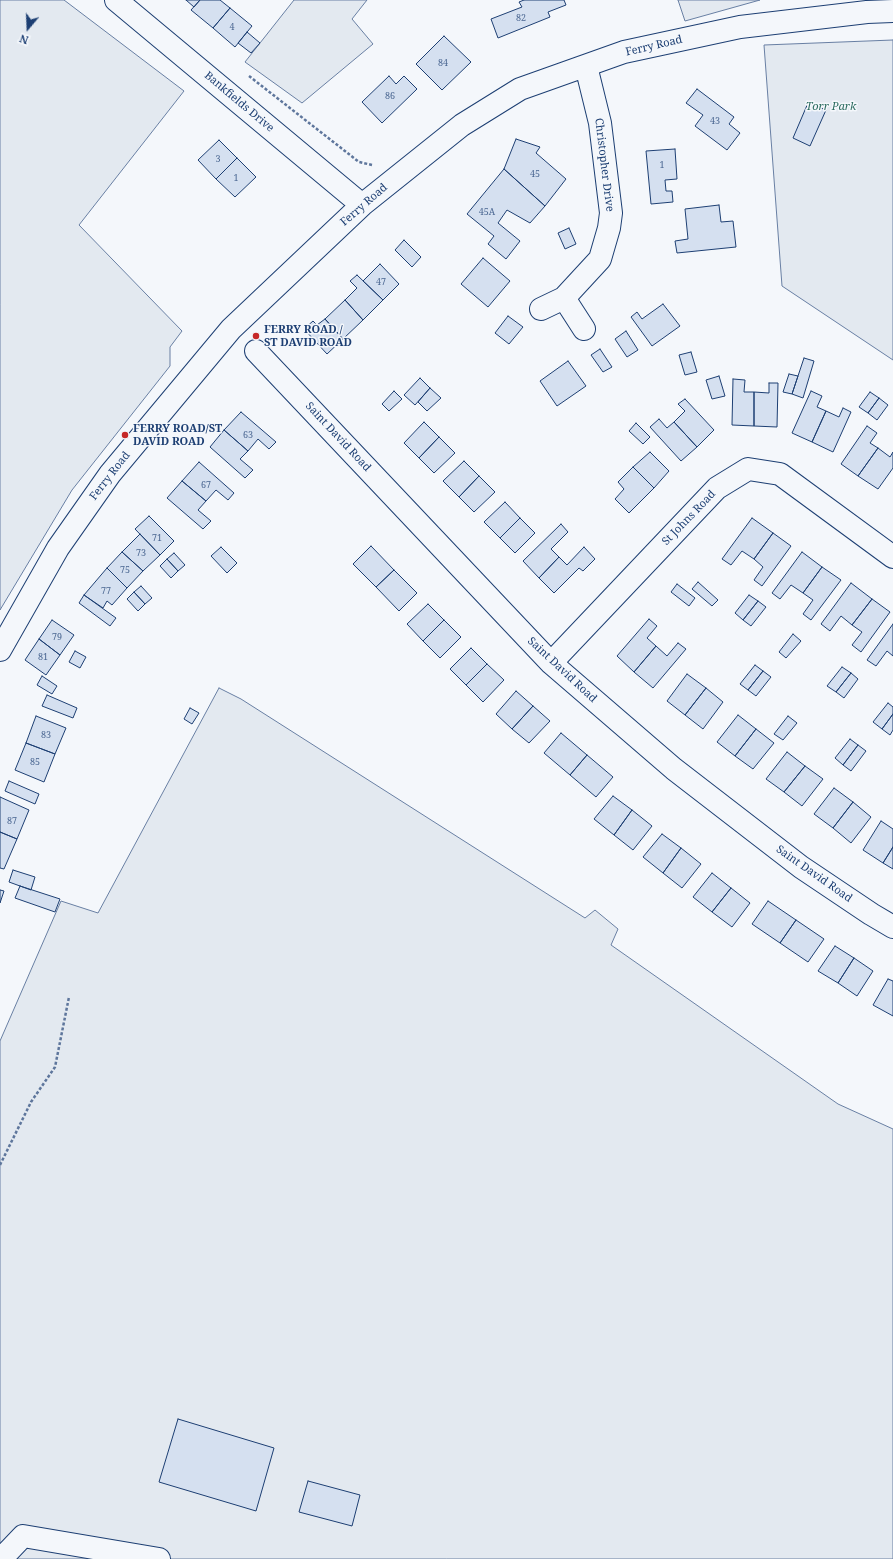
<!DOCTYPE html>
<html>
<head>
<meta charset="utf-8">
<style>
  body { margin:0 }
  #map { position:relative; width:893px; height:1559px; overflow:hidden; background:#f4f7fb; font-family:"Noto Serif",serif }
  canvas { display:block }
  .north { position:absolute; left:8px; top:8px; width:40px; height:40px; -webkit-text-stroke:3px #f4f7fb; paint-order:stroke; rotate:199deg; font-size:11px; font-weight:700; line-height:16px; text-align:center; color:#1d3f73 }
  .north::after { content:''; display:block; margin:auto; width:14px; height:18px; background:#1d3f73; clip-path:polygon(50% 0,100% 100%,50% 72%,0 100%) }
</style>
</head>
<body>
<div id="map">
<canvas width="893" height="1559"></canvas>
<div class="north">N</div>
</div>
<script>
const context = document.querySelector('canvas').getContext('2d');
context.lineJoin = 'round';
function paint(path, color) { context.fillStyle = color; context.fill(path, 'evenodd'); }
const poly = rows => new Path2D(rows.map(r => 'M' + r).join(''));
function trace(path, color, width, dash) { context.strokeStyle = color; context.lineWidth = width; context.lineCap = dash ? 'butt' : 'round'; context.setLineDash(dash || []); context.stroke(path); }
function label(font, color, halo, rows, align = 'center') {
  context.font = font + ' "Noto Serif",serif'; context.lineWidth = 3; context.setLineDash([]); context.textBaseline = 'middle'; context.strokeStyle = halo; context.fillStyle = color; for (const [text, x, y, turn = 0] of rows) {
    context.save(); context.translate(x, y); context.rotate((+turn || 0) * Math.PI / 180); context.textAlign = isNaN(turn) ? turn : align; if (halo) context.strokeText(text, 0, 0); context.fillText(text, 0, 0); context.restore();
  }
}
const green = poly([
  [0,0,64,0,184,91,79,225,182,331,170,347,170,366,72,490,0,610,0,0],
  [294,0,367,0,352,19,373,44,302,103,245,62,294,0],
  [678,0,760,0,685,21,678,0],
  [893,40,893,360,782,286,764,45,893,40],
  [219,688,241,699,585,918,595,910,618,929,611,945,838,1104,893,1129,893,1559,0,1559,0,1041,61,901,98,913,219,688]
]);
paint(green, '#e3e9f0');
trace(green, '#687fa3', 1);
const building = poly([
  [186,0,200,0,194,7,186,0],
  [200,0,220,0,230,8,213,28,191,10,200,0],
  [524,0,564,0,566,5,548,12,550,17,498,38,491,19,522,7,519,2,524,0],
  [230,8,252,26,235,47,213,28,230,8],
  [247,32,260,43,251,53,238,43,247,32],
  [444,36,471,62,442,90,416,64,444,36],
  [389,76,396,84,404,76,417,89,382,123,362,102,389,76],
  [697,89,734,117,729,124,740,133,727,150,695,126,703,115,686,103,697,89],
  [808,103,826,110,810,146,793,138,808,103],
  [516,139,540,147,536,153,566,179,545,206,504,169,516,139],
  [219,140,237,158,216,179,198,160,219,140],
  [675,149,677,179,665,180,666,191,672,191,673,202,651,204,646,151,675,149],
  [237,158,256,177,235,197,216,179,237,158],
  [504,169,545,206,530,223,507,210,498,223,520,241,506,259,488,244,494,236,467,214,504,169],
  [719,205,721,222,733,221,736,247,677,253,675,241,688,239,685,209,719,205],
  [569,228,576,244,565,249,558,233,569,228],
  [404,240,421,257,412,267,395,250,404,240],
  [483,258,510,281,488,307,461,284,483,258],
  [380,264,399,284,383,300,363,281,380,264],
  [357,275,383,300,363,320,345,300,357,288,350,281,357,275],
  [345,300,363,320,343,339,325,319,345,300],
  [663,304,680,326,652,346,631,317,637,312,642,319,663,304],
  [508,316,523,327,509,344,495,333,508,316],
  [325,319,343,339,327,354,304,329,313,321,317,325,325,319],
  [626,331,638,350,627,357,615,339,626,331],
  [600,349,612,367,603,372,591,355,600,349],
  [691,352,697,372,685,375,679,355,691,352],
  [804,358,814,361,803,398,792,394,804,358],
  [568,361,586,386,557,406,540,381,568,361],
  [789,374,798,376,792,394,783,392,789,374],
  [719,376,725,396,712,399,706,380,719,376],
  [420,378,430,388,415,405,404,395,420,378],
  [733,379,745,380,744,392,754,392,754,426,732,425,733,379],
  [769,383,778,383,777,427,754,426,754,392,769,393,769,383],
  [430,388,441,398,427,411,418,402,430,388],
  [394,391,402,399,389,411,382,404,394,391],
  [811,391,822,396,817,407,826,411,812,442,792,433,811,391],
  [870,392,879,398,868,413,859,407,870,392],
  [879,398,888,405,877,420,868,413,879,398],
  [685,399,714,430,697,447,674,422,685,411,678,404,685,399],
  [843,408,851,412,833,452,812,442,826,411,839,417,843,408],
  [241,412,276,442,269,449,258,439,248,451,224,430,241,412],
  [659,419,667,428,674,422,697,447,681,461,650,427,659,419],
  [424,422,439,437,419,458,404,443,424,422],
  [636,423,650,437,643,444,629,431,636,423],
  [867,426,877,433,870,443,878,448,858,476,841,464,867,426],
  [224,430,248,451,240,459,253,470,245,478,210,447,224,430],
  [439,437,455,453,434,473,419,458,439,437],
  [878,448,890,457,893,452,893,468,878,489,858,476,878,448],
  [650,452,669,471,654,488,633,467,650,452],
  [464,461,479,476,459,497,443,481,464,461],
  [199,462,234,493,228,500,216,490,206,501,182,481,199,462],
  [633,467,654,488,629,513,615,499,624,489,618,482,633,467],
  [479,476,495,492,474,512,459,497,479,476],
  [182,481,206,501,198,510,211,521,203,529,167,498,182,481],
  [505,502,520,518,500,538,484,522,505,502],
  [149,516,174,541,160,555,135,529,149,516],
  [520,518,535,533,515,553,500,538,520,518],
  [752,518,773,533,754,559,742,551,731,565,722,559,752,518],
  [561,524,568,532,551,549,559,557,539,578,523,561,561,524],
  [773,533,791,546,762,586,754,580,763,567,754,559,773,533],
  [140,534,160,555,143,571,122,552,140,534],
  [371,546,394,570,376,587,353,564,371,546],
  [221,547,237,563,227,573,211,556,221,547],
  [584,547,595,559,583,571,579,568,554,593,539,578,559,557,567,565,584,547],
  [122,552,143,571,127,588,107,568,122,552],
  [802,552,822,567,803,593,791,585,780,599,772,593,802,552],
  [174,553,185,565,178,571,167,559,174,553],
  [167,559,178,571,171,578,160,566,167,559],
  [822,567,841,580,811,620,803,614,813,600,803,593,822,567],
  [107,568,127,588,112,605,107,601,103,608,84,595,107,568],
  [394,570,417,593,399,611,376,587,394,570],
  [698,582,718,600,712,606,692,589,698,582],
  [851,583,872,599,852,625,841,616,830,631,821,624,851,583],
  [677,584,695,598,689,606,671,592,677,584],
  [141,586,152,598,145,604,134,592,141,586],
  [134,592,145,604,138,611,127,599,134,592],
  [84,595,116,618,110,626,79,603,84,595],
  [749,595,758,601,743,620,735,613,749,595],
  [872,599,890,612,861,652,852,645,862,632,852,625,872,599],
  [758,601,766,607,751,626,743,620,758,601],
  [428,604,444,620,423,641,407,624,428,604],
  [649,619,657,626,647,638,656,646,634,672,617,656,649,619],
  [52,620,74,635,60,655,39,639,52,620],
  [444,620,461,637,440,658,423,641,444,620],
  [893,624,893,656,887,651,876,666,867,660,893,624],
  [793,634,801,641,786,658,779,652,793,634],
  [39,639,60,655,46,675,25,660,39,639],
  [678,643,686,649,653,688,634,672,656,646,667,656,678,643],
  [471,648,487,664,466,685,450,669,471,648],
  [75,651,86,657,80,668,69,662,75,651],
  [487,664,504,680,483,702,466,685,487,664],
  [755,665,763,671,748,690,740,684,755,665],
  [842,667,851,673,836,692,827,686,842,667],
  [763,671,771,677,756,696,748,690,763,671],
  [851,673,858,679,844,698,836,692,851,673],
  [687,674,706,688,685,715,667,701,687,674],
  [42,676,57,686,52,694,37,685,42,676],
  [706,688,723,702,703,729,685,715,706,688],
  [516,691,533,706,512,729,496,714,516,691],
  [47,695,77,708,73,718,42,706,47,695],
  [888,703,893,707,893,714,882,729,873,722,888,703],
  [533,706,550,721,529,743,512,729,533,706],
  [190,708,199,713,192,724,184,719,190,708],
  [893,714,893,730,890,735,882,729,893,714],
  [738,715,756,729,735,756,717,742,738,715],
  [36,716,66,728,55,754,26,743,36,716],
  [788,716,797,723,783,740,774,734,788,716],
  [756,729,774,743,753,769,735,756,756,729],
  [561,733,587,755,570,775,544,753,561,733],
  [850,739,858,745,843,765,835,758,850,739],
  [26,743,55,754,44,782,15,770,26,743],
  [858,745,866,751,851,771,843,765,858,745],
  [787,752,805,766,784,792,766,779,787,752],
  [587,755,613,777,596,797,570,775,587,755],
  [805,766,823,779,802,806,784,792,805,766],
  [9,781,39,794,35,804,5,791,9,781],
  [834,788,853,802,833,828,814,814,834,788],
  [613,796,632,810,614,835,594,819,613,796],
  [0,797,29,810,17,839,0,832,0,797],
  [853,802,871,817,851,843,833,828,853,802],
  [632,810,652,826,633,850,614,835,632,810],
  [881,821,893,829,893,847,883,863,863,850,881,821],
  [0,832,17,839,4,869,0,868,0,832],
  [662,834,681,848,663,873,643,857,662,834],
  [893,847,893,869,883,863,893,847],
  [681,848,701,864,682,888,663,873,681,848],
  [13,870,35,877,31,890,9,882,13,870],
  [712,873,731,888,712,912,693,897,712,873],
  [20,886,60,899,55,912,15,898,20,886],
  [731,888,750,903,732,927,712,912,731,888],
  [0,890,4,891,0,903,0,890],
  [768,901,796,920,780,943,752,924,768,901],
  [796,920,824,939,808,962,780,943,796,920],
  [835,946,854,958,838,983,818,971,835,946],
  [854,958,873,971,857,996,838,983,854,958],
  [888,979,893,981,893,1016,873,1005,888,979],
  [178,1419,274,1448,256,1511,159,1482,178,1419],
  [308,1481,360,1495,352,1526,299,1512,308,1481]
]);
paint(building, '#d5e0f0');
trace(building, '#1d3f73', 1);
const minor = poly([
  [116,0,362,205],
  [564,298,584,329],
  [541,309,564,298,600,259,609,228,611,213,600,123,586,66],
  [256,351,551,663,674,769,801,867,871,914,893,927],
  [0,650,58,548,110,474,231,329,362,205,462,125,520,89,624,52,740,27,867,12,893,11],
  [551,663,717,488,748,469,780,474,893,557],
  [1,1559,23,1536,159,1559]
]);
trace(minor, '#1d3f73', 24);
trace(poly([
  [249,76,359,162,372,165],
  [0,1165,31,1102,55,1067,69,997]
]), '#5e769c', 2.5, [3, 2]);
trace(minor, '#f4f7fb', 22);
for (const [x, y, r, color] of [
  [256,336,4,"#c62828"],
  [125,435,4,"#c62828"]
]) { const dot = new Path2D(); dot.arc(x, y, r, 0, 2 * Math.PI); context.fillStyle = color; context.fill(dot); trace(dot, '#f4f7fb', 1.5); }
label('9px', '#4b6792', null, [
  ["82",521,18],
  ["4",232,27],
  ["84",443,63],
  ["86",390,96],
  ["43",715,121],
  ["3",218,159],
  ["1",662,165],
  ["45",535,174],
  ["1",236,178],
  ["45A",487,212],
  ["47",381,282],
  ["63",248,435],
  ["67",206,485],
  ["71",157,538],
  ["73",141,553],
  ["75",125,570],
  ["77",106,591],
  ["79",57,637],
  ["81",43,657],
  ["83",46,735],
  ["85",35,762],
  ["87",12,821]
]);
label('11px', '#1d3f73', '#f4f7fb', [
  ["Ferry Road",654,46,-13],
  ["Bankfields Drive",239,102,40],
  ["Christopher Drive",604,165,83],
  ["Ferry Road",364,205,-41],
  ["Saint David Road",338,437,47],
  ["Ferry Road",110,476,-52],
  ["St Johns Road",689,518,-46],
  ["Saint David Road",562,670,43],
  ["Saint David Road",814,874,35]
]);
label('italic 11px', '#2c6c60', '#f4f7fb', [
  ["Torr Park",831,107]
]);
label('bold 11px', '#1d3f73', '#f4f7fb', [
  ["FERRY ROAD /",264,330],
  ["ST DAVID ROAD",264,343],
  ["FERRY ROAD/ST",133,429],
  ["DAVID ROAD",133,442]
], 'left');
</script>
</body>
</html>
